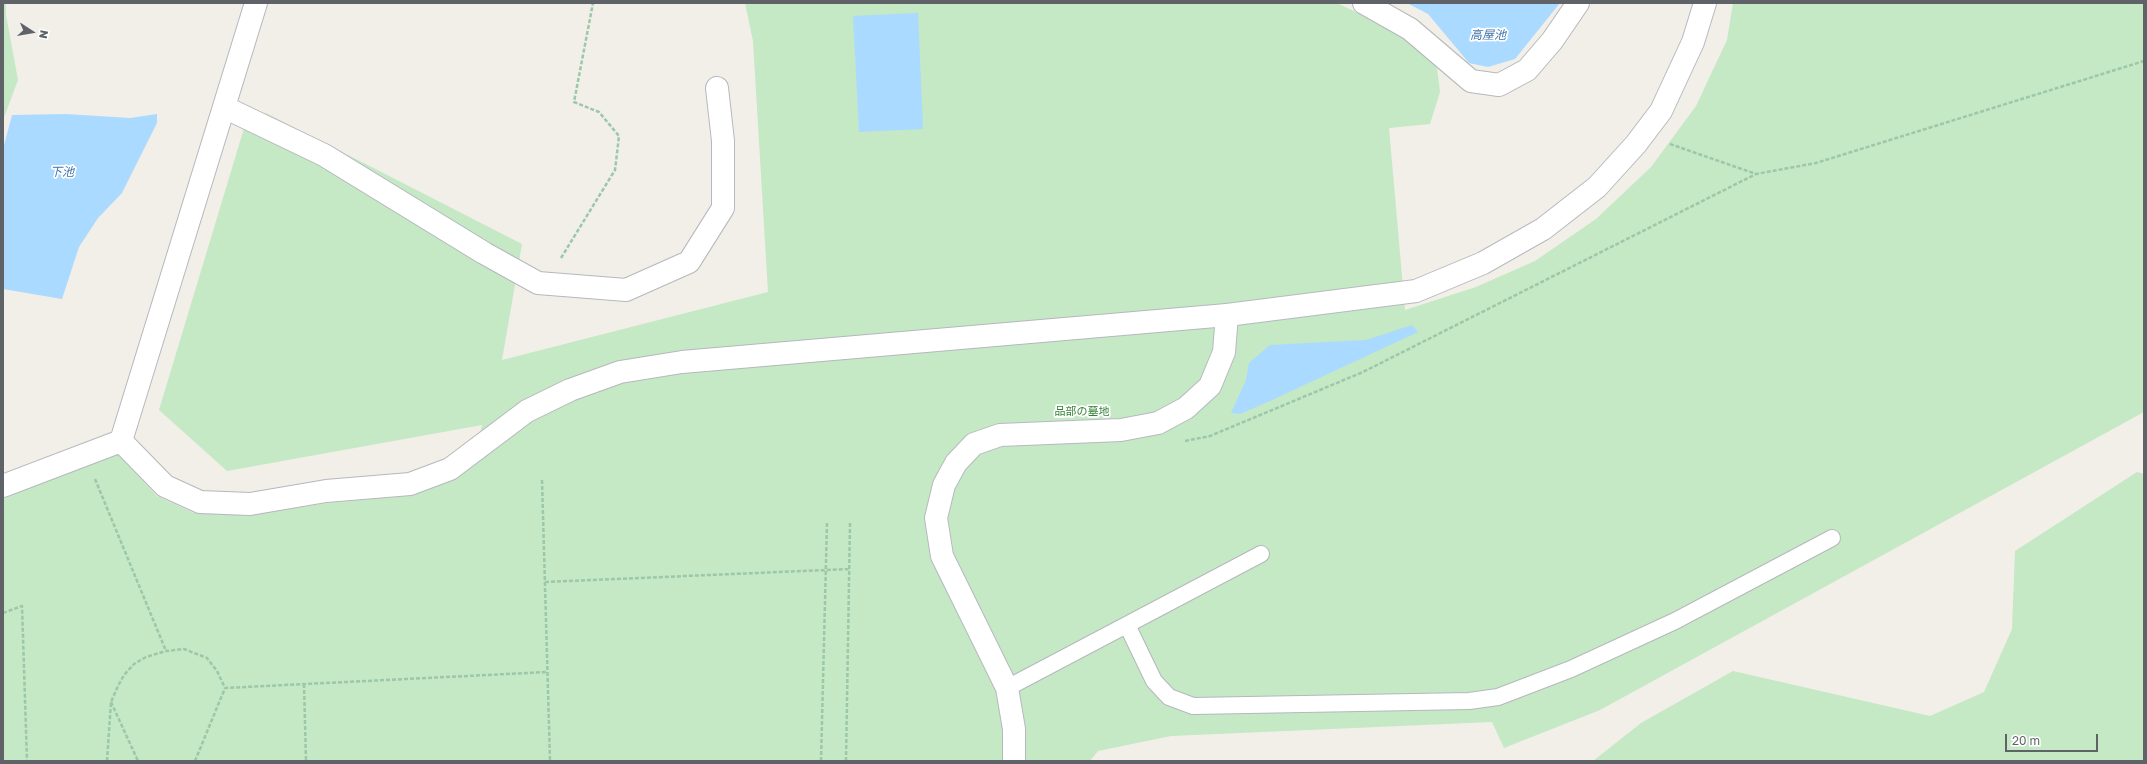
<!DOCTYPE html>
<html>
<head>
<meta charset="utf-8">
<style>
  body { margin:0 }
  #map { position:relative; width:2147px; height:764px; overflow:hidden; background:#f1efe8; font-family:"Golos Text",sans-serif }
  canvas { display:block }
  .frame { position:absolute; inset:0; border:4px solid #5f6368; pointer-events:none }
  .north { position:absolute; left:12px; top:12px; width:40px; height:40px; -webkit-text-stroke:3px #fff; paint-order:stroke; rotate:102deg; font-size:11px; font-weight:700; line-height:16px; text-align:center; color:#5f6368 }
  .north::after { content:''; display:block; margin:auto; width:14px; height:18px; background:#5f6368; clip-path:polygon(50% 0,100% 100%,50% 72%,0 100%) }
  .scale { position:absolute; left:2005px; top:734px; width:93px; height:18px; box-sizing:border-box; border:2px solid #5f6368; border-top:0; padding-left:5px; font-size:12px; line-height:14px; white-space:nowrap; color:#5f6368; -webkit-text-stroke:3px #fff; paint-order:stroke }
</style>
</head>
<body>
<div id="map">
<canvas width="2147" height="764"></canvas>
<div class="frame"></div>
<div class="north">N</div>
<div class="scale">20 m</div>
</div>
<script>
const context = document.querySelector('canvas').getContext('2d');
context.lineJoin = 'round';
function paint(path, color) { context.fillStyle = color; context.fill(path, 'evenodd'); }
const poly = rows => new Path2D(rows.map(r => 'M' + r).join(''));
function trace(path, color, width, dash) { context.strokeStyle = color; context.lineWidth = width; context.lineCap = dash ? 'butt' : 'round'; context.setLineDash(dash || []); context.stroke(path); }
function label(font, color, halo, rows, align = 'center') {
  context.font = font + ' "Golos Text","Noto Sans JP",sans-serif'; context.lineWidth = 3.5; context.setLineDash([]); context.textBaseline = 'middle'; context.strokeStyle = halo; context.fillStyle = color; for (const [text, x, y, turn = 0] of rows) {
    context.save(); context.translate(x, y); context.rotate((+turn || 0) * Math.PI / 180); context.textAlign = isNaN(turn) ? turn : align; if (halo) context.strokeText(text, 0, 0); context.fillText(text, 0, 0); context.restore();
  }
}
paint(poly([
  [3,3,6,3,6,15,18,80,3,120],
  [745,3,1337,3,1406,36,1437,68,1440,92,1430,124,1389,128,1405,310,1476,287,1535,261,1596,219,1651,167,1696,106,1727,40,1733,3,2144,3,2144,412,1600,710,1504,748,1492,722,1171,736,1098,751,1090,761,3,761,3,499,117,453,157,496,194,513,250,515,327,503,414,495,474,462,482,425,227,471,159,410,245,125,266,113,522,244,502,360,768,292,753,41],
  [2137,472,2144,474,2144,761,1593,761,1641,723,1733,671,1930,716,1984,692,2012,629,2015,551]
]), '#c5e8c5');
paint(poly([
  [1407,3,1560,3,1515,59,1488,67,1469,63,1428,14],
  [918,13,923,129,859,132,853,16],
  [66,114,130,118,157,114,157,123,122,193,98,218,79,247,62,299,3,289,3,149,12,115],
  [1412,325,1418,332,1270,401,1240,414,1231,413,1246,380,1249,363,1270,345,1366,340]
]), '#aadaff');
const lane = poly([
  [1127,625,1154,681,1169,697,1193,706,1469,701,1498,697,1571,669,1675,621,1832,538],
  [1007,688,1261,554]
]);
const street = poly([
  [1364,3,1410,29,1471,81,1499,85,1527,70,1552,41,1578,3],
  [224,107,324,155,484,253,538,283,626,290,689,262,723,208,723,141,717,88],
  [121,441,165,486,200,502,250,504,326,491,410,484,450,469,527,411,570,390,620,372,682,362,1227,315],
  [121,441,256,3],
  [3,486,121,441]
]);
const secondary = poly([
  [1014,761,1014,729,1007,688,942,556,936,518,944,485,956,463,974,444,1000,435,1121,430,1158,423,1186,408,1210,386,1224,352,1227,315,1416,291,1483,263,1543,229,1597,187,1636,144,1661,111,1693,42,1705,3]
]);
trace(lane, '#b5b8bc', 18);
trace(street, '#b5b8bc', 24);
trace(secondary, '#b6babf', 24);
trace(poly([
  [1670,144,1756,174,1816,163,2144,61],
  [561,258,615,170,619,136,599,112,574,102,593,3],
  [1185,441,1210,436,1363,372,1756,174],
  [95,479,166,651],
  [542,480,550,761],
  [545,582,850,569],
  [3,613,22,606,27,761],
  [304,684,306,761],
  [111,702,138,761],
  [107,761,111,702,118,686,124,675,134,664,146,657,166,651,184,649,207,658,217,671,225,688,547,672],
  [195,761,225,688],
  [821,761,827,522],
  [846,761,850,523]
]), '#9cc7a9', 2.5, [4, 2]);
trace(lane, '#fff', 16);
trace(street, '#fff', 22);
trace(secondary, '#fff', 22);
label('11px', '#348238', '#fff', [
  ["品部の墓地",1082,412]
]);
label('italic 12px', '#4174aa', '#fff', [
  ["高屋池",1488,35],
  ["下池",62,172]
]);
</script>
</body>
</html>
